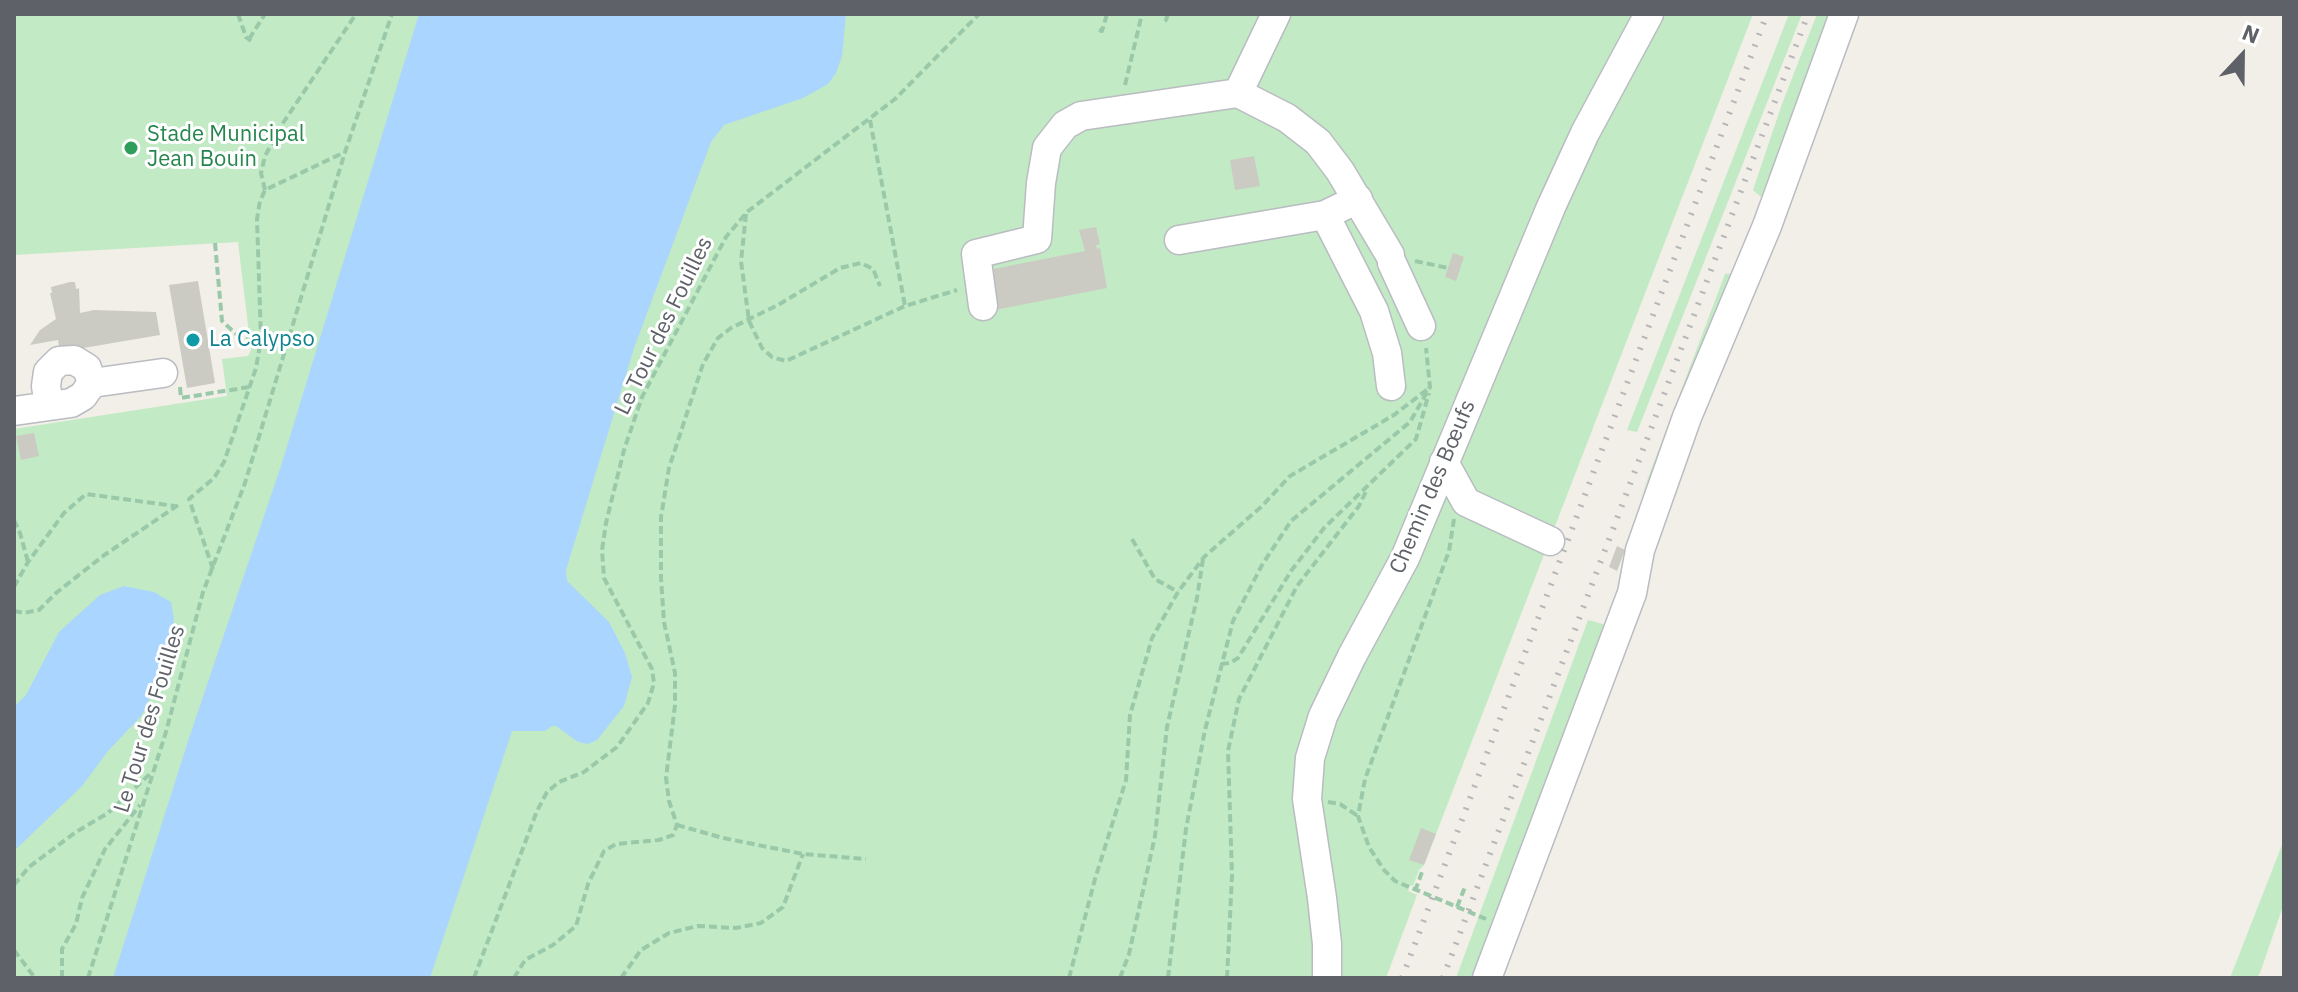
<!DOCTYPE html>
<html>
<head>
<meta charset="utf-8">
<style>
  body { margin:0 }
  #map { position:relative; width:2298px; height:992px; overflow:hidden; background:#f1efe7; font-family:"IBM Plex Sans",sans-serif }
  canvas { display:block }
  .frame { position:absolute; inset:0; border:16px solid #5e6268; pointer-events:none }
  .north { position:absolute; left:2202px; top:16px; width:80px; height:80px; -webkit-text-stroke:6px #fff; paint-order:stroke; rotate:22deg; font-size:22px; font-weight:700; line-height:32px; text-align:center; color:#5e6268 }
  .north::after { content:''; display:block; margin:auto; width:28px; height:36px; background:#5e6268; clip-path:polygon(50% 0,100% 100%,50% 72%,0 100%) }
</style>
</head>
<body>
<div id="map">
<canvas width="2298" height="992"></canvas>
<div class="frame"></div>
<div class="north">N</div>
</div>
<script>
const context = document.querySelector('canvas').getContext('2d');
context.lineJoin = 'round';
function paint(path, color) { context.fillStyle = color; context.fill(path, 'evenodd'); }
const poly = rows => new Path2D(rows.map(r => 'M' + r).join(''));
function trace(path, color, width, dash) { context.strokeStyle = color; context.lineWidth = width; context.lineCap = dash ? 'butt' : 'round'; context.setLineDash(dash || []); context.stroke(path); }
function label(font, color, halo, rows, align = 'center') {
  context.font = font + ' "IBM Plex Sans",sans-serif'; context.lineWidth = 6; context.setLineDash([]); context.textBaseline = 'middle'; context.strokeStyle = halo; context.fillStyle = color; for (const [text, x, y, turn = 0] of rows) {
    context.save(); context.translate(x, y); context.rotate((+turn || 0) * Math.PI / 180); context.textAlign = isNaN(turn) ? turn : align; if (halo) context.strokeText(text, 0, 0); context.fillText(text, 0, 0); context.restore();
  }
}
paint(poly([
  [14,14,1753,14,1424,865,1419,870,1413,886,1410,885,1408,891,1417,895,1386,978,14,978,14,429,227,396,222,359,248,356,251,350,238,242,14,255],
  [1789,14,1802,14,1637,432,1627,430],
  [1817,14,1832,14,1761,197,1753,190,1782,104],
  [1735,273,1639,502,1725,274],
  [1588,620,1610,626,1476,978,1456,978],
  [2284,840,2284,903,2260,973,2257,978,2230,978]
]), '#c2eac4');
paint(poly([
  [419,14,846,14,842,56,836,73,828,84,803,98,724,125,711,142,634,348,566,570,567,581,609,622,625,653,632,677,624,706,597,740,588,744,578,742,556,726,552,726,545,731,512,731,430,978,113,978,188,741,281,466],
  [124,586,154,592,171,602,174,619,169,651,158,681,142,715,108,751,82,786,14,851,14,707,26,695,59,632,100,595]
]), '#a9d5ff');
paint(poly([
  [1254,156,1260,186,1235,190,1230,160],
  [1096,227,1100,244,1096,245,1097,249,1100,248,1107,288,995,310,988,270,1085,251,1079,230],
  [1453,253,1464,257,1456,281,1445,277],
  [198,281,215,383,187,388,169,285],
  [70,282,75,282,76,289,79,288,80,313,94,310,156,312,160,335,60,352,58,340,30,345,40,330,56,319,50,293,52,293,51,287],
  [34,433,39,456,21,460,16,436],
  [1617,546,1625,550,1617,571,1609,567],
  [1421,828,1436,834,1424,865,1409,860]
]), '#cccbc3');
const minor = poly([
  [1238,93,1287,118,1318,142,1340,171,1390,255],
  [1325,215,1374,311,1387,353,1391,386],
  [1179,240,1325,215,1358,199],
  [1392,263,1421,326],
  [983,306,976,254,1037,239,1041,183,1047,148,1065,125,1081,116,1238,93,1276,14],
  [49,405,46,386,48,372,59,361,74,360,87,368,92,383],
  [14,411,71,403,83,396,92,383,163,373],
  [1444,462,1466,502,1550,541],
  [1327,978,1327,944,1322,898,1307,799,1310,758,1323,716,1352,656,1405,558,1551,207,1585,133,1649,14],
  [1487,978,1632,593,1640,550,1687,417,1767,226,1844,14]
]);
trace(minor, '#b9bcc1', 31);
trace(poly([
  [238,14,246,37,251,41],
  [1168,14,1166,20,1170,22],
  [1099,30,1102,31,1107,14],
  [249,39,265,14],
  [1125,85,1142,14],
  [870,120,905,306],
  [265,190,261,173,265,156,283,123,356,14],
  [746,214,741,261,749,321,762,348,772,357,786,361,905,306,957,290],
  [215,243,222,321,236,334,261,342],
  [1415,261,1448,268],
  [180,387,181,398,249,387],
  [1454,519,1449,551,1365,779,1358,816,1369,847,1384,870,1395,881,1486,919],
  [14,520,20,533,28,562],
  [1132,539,1155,579,1178,592],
  [213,569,189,499,214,478,224,462,256,368,261,339,257,219,260,201,265,190,345,152],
  [14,587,28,562,64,513,86,494,175,506],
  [14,611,24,613,39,610,56,593,103,556,181,503],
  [1221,664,1230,663,1238,658,1291,571,1324,528,1416,439,1429,393],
  [1328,802,1340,804,1358,816],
  [677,825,723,838,803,854,866,859],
  [14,885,29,867,76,832,108,813,151,773],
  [1415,891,1422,872],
  [1457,907,1465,887],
  [14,950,35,978],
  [62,978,62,949,76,924,82,898,105,849,140,805],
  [88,978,166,732,203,592,245,483,345,152,392,14],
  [474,978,537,811,547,792,559,782,584,772,617,747,648,703,654,683,652,669,604,578,602,550,606,523,624,450,642,397,685,315,726,237,747,212,895,99,979,14],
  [514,978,525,960,553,945,576,926,588,884,604,851,616,844,659,840,673,835,677,825,669,801,666,778,675,705,675,673,664,622,661,578,661,517,669,468,703,364,718,338,731,328,778,305,840,268,861,263,873,269,880,286],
  [621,978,641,950,669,933,698,926,736,928,761,923,783,907,803,854],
  [1069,978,1095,879,1126,780,1130,715,1152,638,1178,592,1204,557,1262,506,1290,476,1394,415,1428,389],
  [1120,978,1129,954,1155,836,1167,727,1197,598,1203,559],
  [1168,978,1186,829,1205,730,1233,621,1262,565,1291,521,1410,422,1430,387,1426,348],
  [1227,978,1232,876,1228,751,1239,699,1297,586,1359,506,1367,489]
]), '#9ac9aa', 4, [8, 4]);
trace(minor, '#fff', 28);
trace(poly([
  [1402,978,1767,14],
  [1443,978,1808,14]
]), '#b6b6b8', 6, [2, 10]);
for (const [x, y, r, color] of [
  [131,148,8,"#2e9e5b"],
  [193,340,8,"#0f9aa8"]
]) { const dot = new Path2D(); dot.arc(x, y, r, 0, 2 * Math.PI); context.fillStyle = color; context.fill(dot); trace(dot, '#fff', 3); }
label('22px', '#27864d', '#fff', [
  ["Stade Municipal",147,135],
  ["Jean Bouin",147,160]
], 'left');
label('22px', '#5e6268', '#fff', [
  ["Le Tour des Fouilles",664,326,-64],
  ["Chemin des Bœufs",1433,487,-67],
  ["Le Tour des Fouilles",150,719,-73]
]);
label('22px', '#0d838f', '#fff', [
  ["La Calypso",209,340]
], 'left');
</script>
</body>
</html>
